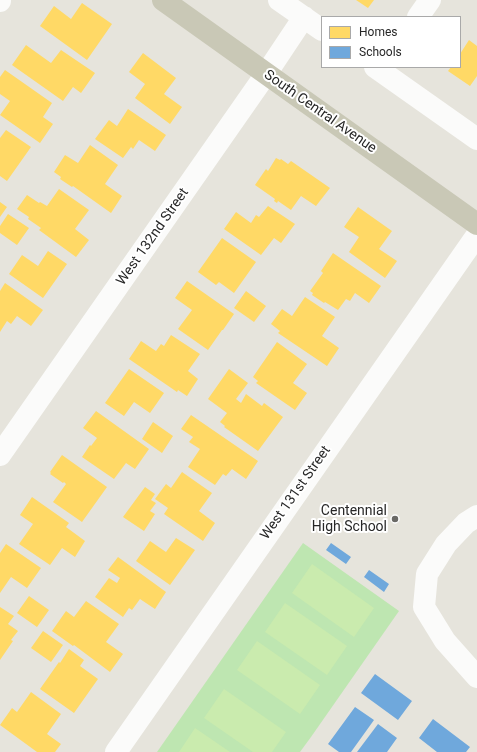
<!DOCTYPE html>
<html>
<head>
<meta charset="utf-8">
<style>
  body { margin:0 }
  #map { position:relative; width:477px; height:752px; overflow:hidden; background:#e6e4dc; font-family:Roboto,sans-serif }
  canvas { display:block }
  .legend { position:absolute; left:321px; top:16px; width:140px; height:52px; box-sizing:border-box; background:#fff; border:1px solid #a9a9a9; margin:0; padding:5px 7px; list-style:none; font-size:12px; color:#272727 }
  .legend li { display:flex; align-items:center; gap:8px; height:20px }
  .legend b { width:20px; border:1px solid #a9a9a9 }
</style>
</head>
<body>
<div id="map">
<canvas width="477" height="752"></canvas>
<ul class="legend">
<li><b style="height:11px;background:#ffd966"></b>Homes</li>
<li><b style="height:11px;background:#6fa8dc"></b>Schools</li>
</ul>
</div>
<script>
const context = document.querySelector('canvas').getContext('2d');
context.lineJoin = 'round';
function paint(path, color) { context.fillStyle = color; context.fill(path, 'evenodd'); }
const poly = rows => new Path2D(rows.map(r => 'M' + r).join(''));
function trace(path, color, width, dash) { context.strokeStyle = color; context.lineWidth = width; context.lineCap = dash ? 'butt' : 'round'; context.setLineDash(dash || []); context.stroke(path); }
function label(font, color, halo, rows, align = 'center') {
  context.font = font + ' Roboto,sans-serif'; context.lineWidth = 4; context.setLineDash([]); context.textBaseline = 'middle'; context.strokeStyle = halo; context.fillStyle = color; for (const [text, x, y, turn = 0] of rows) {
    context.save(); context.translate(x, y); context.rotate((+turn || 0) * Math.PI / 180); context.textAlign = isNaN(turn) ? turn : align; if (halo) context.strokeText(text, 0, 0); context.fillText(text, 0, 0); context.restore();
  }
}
paint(poly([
  [303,543,399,611,311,737,300,752,157,752]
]), '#bee6b1');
paint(poly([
  [312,564,374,608,354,637,292,593],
  [285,603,347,646,327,675,265,632],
  [257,641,320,685,300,714,237,670],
  [224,689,286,732,272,752,253,752,204,718],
  [195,728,230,752,179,752]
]), '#caebae');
paint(poly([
  [356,0,374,0,368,8],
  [82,3,112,24,87,60,40,26,54,6,71,19],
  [469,40,477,46,477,76,470,86,448,71,451,67,460,67,460,54],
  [26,45,51,63,61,50,95,73,81,93,73,87,63,101,12,65],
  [143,53,176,78,164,94,182,107,170,124,135,98,145,84,129,72],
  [5,70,52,103,43,117,53,124,40,143,0,115,10,101,0,94,0,77],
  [128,109,166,135,155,151,139,140,133,149,131,147,123,158,95,139,109,120,117,126],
  [6,130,31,147,7,181,0,176,0,138],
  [90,145,118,165,105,184,122,196,111,213,73,186,72,187,60,179,61,177,54,172,65,155,78,163],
  [276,158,280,160,281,159,288,164,291,161,330,188,316,206,301,196,291,210,278,201,277,203,274,201,275,199,255,185,266,169,268,171],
  [59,189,89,210,75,229,89,240,76,257,39,230,41,228,28,219,29,217,17,209,27,195,39,203,40,202,47,206],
  [0,202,7,207,0,217],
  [268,206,295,224,281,243,274,238,261,255,224,229,236,212,251,223,256,215,259,217],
  [358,207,392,231,379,249,397,261,385,278,349,252,359,237,344,227],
  [8,214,29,228,17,245,0,233,0,226],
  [222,238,256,262,234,293,219,282,216,285,198,272],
  [48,251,67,264,43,298,9,274,22,255,38,266],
  [333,253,381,286,369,303,355,293,350,301,346,299,338,310,325,302,324,303,312,295,313,293,310,291,323,273,321,271],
  [187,281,234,314,223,330,222,330,208,350,178,329,192,310,175,298],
  [5,283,43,310,31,326,17,316,11,324,7,321,0,332,0,291],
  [246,291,266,306,254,322,234,308],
  [305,297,335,317,322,336,339,348,327,366,278,333,280,331,271,324,282,309,292,316],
  [171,335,200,354,188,371,198,379,187,396,178,390,177,392,129,359,141,341,156,351,161,344,164,346],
  [277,342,307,364,293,383,307,393,295,410,256,383,258,381,253,377],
  [129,369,164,393,150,413,134,402,124,416,105,403],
  [229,369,248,383,236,399,241,403,246,394,262,406,264,403,283,417,258,451,224,427,225,426,220,422,227,413,208,399],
  [96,411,149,449,135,469,126,463,114,479,82,457,90,445,91,446,97,438,83,428],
  [191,415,258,461,246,479,232,469,226,476,223,474,215,485,188,467,200,449,189,442,193,437,181,429],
  [153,422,173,436,162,453,142,439],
  [62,455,107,487,82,522,53,502,66,484,64,482,63,483,50,474,51,473,50,472],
  [182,472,212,493,199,511,215,523,203,541,164,514,168,508,155,499,166,484,171,488],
  [145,487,155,494,151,500,156,503,150,511,155,514,144,531,123,517],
  [32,497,69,523,66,527,85,541,75,557,62,548,50,565,19,544,33,524,20,515],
  [176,538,195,550,170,585,136,561,150,541,166,552],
  [6,544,41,568,27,588,11,577,0,593,0,553],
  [118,557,166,592,155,609,140,599,132,610,129,608,123,617,95,597,109,578,117,583,120,578,108,570],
  [29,596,49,610,37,627,17,613],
  [86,601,119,624,106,642,123,654,110,672,74,645,73,646,52,631,66,611,74,617],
  [0,607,14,616,8,624,18,631,11,640,13,641,0,660],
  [43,631,63,645,51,662,31,648],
  [69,649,84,660,80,666,98,679,74,713,40,689,59,662,60,663],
  [31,692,61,714,47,734,61,744,55,752,37,752,0,725,12,708,17,712]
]), '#ffd966');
paint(poly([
  [331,543,351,557,346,564,326,550],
  [369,570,389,584,384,592,364,577],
  [375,674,412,701,398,720,361,693],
  [355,707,374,720,351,752,339,752,328,744],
  [433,719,470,747,466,752,437,752,419,738],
  [378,724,397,738,387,752,357,752]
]), '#6fa8dc');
trace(poly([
  [279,0,322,30],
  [0,1,0,0],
  [418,17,430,0],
  [375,67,477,139],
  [0,455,266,74,304,17],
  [477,516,466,523,446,544,427,574,424,607,445,641,477,677],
  [116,752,477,235]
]), '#fbfbfa', 22);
trace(poly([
  [163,0,477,224]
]), '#c9c8b6', 22);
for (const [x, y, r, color] of [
  [395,519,4,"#6a6966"]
]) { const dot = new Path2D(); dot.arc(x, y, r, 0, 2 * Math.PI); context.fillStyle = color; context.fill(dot); trace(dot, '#fff', 1.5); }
label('14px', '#272727', '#fff', [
  ["South Central Avenue",320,112,35],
  ["West 132nd Street",153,237,-55],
  ["West 131st Street",296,493,-55]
]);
label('14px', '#272727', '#fff', [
  ["Centennial",387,511],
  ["High School",387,527]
], 'right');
</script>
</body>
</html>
